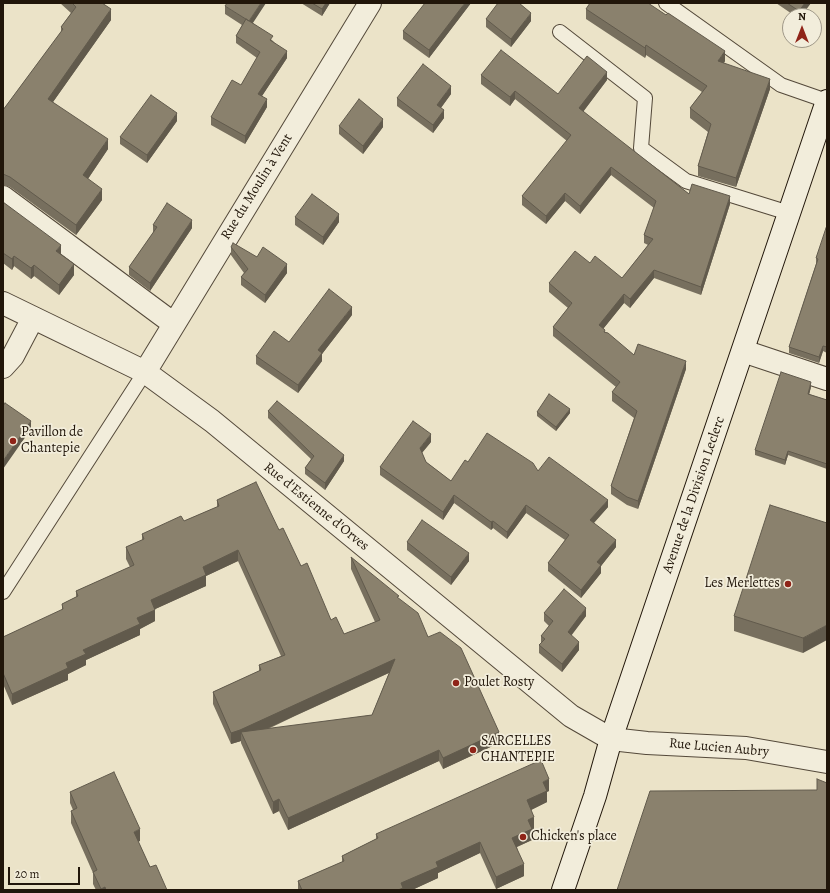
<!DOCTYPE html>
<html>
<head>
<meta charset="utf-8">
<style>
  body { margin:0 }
  #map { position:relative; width:830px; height:893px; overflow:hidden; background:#ebe3c8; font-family:Alegreya,serif }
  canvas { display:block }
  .frame { position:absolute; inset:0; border:4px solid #21160a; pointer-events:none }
  .north { position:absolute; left:782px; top:8px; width:40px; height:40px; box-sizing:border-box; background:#f2eddb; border:1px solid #9e9787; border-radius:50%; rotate:0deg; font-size:11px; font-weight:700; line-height:16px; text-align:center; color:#21160a }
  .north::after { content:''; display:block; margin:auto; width:14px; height:18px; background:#8f2418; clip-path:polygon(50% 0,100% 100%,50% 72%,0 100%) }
  .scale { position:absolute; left:8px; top:867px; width:72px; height:18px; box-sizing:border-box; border:2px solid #21160a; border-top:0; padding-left:5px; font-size:12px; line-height:14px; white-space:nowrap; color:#21160a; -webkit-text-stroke:3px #f2eddb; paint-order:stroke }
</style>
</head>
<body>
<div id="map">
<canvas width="830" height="893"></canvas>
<div class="frame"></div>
<div class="north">N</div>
<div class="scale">20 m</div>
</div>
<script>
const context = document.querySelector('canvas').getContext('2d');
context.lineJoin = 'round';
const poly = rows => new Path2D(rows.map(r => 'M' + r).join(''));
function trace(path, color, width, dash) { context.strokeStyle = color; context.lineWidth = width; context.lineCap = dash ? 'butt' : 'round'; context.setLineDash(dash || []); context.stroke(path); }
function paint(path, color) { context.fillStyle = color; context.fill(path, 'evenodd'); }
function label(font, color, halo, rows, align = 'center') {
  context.font = font + ' Alegreya,serif'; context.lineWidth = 3.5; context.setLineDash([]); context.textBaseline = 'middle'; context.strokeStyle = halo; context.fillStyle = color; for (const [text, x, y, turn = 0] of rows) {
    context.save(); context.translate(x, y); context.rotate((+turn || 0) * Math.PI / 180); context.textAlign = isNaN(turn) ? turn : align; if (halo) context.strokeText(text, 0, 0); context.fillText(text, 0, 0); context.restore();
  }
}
const service = poly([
  [666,3,781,85,827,101],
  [560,32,645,98,641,148,686,181,789,213],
  [3,592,145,372]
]);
const minor = poly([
  [3,197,174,324],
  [3,303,145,372,212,421,571,716,611,739,647,743,746,748,827,762],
  [743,351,827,379],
  [3,367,13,356,33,318],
  [145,372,370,3]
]);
const secondary = poly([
  [563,890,595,796,611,739,827,101]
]);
trace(service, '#54493a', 16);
trace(minor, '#54493a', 24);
trace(secondary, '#21160a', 24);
trace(service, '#f2eddb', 14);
trace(minor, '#f2eddb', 22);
trace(secondary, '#f2eddb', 22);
paint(poly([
  [60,3,102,3,111,20,53,102,108,149,88,179,102,200,76,235,10,187,3,185,3,110,61,32,61,27,71,13],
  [301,3,330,3,322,16],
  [471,3,429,58,403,39,403,31],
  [776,3,811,3,801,16,795,16],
  [225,6,253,23,273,41,287,58,262,96,267,107,245,144,211,125,211,117,241,85,257,58,236,43,236,36,242,25,225,14],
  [586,9,725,61,724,63,770,89,736,187,698,176,698,166,708,132,690,118,690,108,702,92,646,55,645,58,586,19],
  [486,19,531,21,511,47,486,27],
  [481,75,558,94,607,80,583,112,689,194,730,204,701,295,654,278,630,308,624,303,603,329,605,332,634,355,686,369,638,509,627,505,611,494,611,486,634,418,612,401,612,392,616,387,553,336,553,327,568,308,549,292,549,283,590,263,622,278,648,245,644,243,644,235,654,208,611,175,580,214,565,201,546,224,522,205,522,196,567,141,515,99,510,106,481,84],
  [451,94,441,108,444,118,433,133,397,106,397,98],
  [177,121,147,163,120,144,120,137],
  [339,126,383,127,363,154,339,134],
  [3,202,61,254,74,275,59,295,34,276,31,279,14,266,12,270,3,263],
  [295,217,339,222,323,245,295,225],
  [153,225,192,228,150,291,129,275,129,267,153,233],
  [827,230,827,353,823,351,819,363,789,353,789,347,816,264,816,258],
  [231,247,257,257,287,273,265,303,241,285,241,277,244,273,231,255],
  [352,315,322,354,322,361,298,393,256,364,256,356],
  [811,387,809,394,827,400,827,469,788,455,785,465,755,455,755,450],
  [268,411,344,461,325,490,305,474,305,468,311,459,268,418],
  [537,412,570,413,556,431,537,416],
  [431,442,422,453,426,462,451,481,468,462,538,471,608,507,594,523,616,547,601,566,601,573,581,598,548,571,548,563,565,540,526,513,507,539,493,528,491,530,454,503,443,520,380,475,380,467],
  [217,500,279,530,301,566,331,620,344,634,375,622,351,569,351,557,399,599,428,637,499,743,443,769,439,761,288,830,279,811,273,814,241,743,241,741,231,744,213,704,213,692,259,671,259,665,281,656,238,561,206,576,206,586,155,609,155,621,140,629,140,635,86,660,86,665,68,674,68,680,12,705,3,684,3,637,62,610,62,604,76,597,76,591,130,567,126,559,126,547,142,540,142,534,184,521,217,507],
  [389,673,372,715,268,729,295,716],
  [827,523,803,653,734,631,734,616],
  [407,542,469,561,451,585,407,550],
  [544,613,586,616,571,635,579,650,562,672,539,653,539,645,541,643,541,636,549,626,544,621],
  [549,791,547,792,547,802,531,810,534,829,532,830,532,840,517,847,524,876,496,889,480,853,438,873,438,878,412,890,298,890,298,881,342,862,342,856,376,839,376,834],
  [70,792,140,841,138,841,150,867,167,890,96,890,93,884,93,873,71,823,71,811,73,810,70,803]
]), '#776f5e');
paint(poly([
  [261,3,266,3,249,29,249,21],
  [326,3,330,3,322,16,322,9],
  [465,3,471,3,429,58,429,50],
  [805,3,811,3,801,16,799,16,799,11],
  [111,9,111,20,48,109,48,99],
  [531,13,531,21,511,47,511,39],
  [646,45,646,55,645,58,645,48],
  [287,51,287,58,258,102,258,94],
  [725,51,725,61,718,71,718,61],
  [607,72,607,80,579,117,579,108],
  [770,79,770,89,736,187,736,178],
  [451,86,451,94,437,113,437,105],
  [515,91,515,99,510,106,510,97],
  [267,99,267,107,245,144,245,136],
  [444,110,444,118,433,133,433,125],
  [177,113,177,121,147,163,147,155],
  [383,119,383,127,363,154,363,146],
  [108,139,108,149,83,186,83,175],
  [611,167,611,175,580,214,580,206],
  [102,189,102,200,76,235,76,225],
  [565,193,565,201,546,224,546,216],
  [730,196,730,204,701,295,701,287],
  [339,214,339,222,323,245,323,237],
  [192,220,192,228,150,291,150,283],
  [61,245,61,256,56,251],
  [14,256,14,266,12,270,12,259],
  [74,264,74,275,59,295,59,285],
  [287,264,287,273,265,303,265,295],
  [34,265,34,276,31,279,31,268],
  [654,270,654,278,630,308,630,299],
  [624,294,624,303,599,334,599,325],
  [352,307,352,315,322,354,322,361,298,393,298,385,318,350],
  [823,346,823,351,819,363,819,357],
  [686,361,686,369,638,509,638,501],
  [811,382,811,387,808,399,808,394],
  [570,409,570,413,556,431,556,427],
  [31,421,31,429,3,469,3,461],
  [431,434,431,442,420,455,420,448],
  [788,451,788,455,785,465,785,460],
  [344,455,344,461,325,490,325,483],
  [454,495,454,503,443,520,443,512],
  [608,500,608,507,590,527,590,520],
  [526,505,526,513,507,539,507,532],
  [493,521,493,528,491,530,491,522],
  [616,540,616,547,601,566,601,573,581,598,581,590,597,562],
  [238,550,238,561,206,576,206,586,151,611,151,600,203,567],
  [469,553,469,561,451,585,451,577],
  [586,608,586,616,568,640,568,632],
  [155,610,155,621,140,629,140,635,86,660,86,665,68,674,68,680,12,705,12,694,66,663,83,650,137,618],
  [827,625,827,640,803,653,803,638],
  [579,642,579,650,562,672,562,664],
  [395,659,395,670,244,739,241,732,241,741,231,744,231,733],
  [499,732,499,743,443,769,443,758],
  [439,750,439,761,288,830,288,818],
  [549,779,549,791,547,792,547,802,527,812,527,800,543,782],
  [279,799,279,811,273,814,273,802],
  [534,817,534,829,532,830,532,840,512,849,512,838,528,820],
  [140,829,140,841,134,844,134,832],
  [480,842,480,853,438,873,438,878,412,890,398,890,401,883,436,862],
  [524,864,524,876,496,889,496,877],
  [4,869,4,881,3,885,3,873],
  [105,887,105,890,101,890,101,889]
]), '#615a4c');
const building = poly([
  [72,3,102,3,111,9,48,99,108,139,83,175,102,189,76,225,10,177,3,174,3,110,63,29,61,27,76,7,72,3],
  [227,3,261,3,249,21,225,6,227,3],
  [312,3,326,3,322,9,312,3],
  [425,3,465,3,429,50,403,31,425,3],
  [498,3,519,3,531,13,511,39,486,19,498,3],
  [590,3,648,3,666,15,668,13,725,51,718,61,770,79,736,178,698,166,711,124,690,108,707,86,646,45,645,48,586,9,590,3],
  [787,3,805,3,799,11,787,3],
  [246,19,273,36,270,40,287,51,258,94,267,99,245,136,211,117,232,80,241,85,260,52,236,36,246,19],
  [501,50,558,94,587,56,607,72,579,108,689,194,692,184,730,196,701,287,654,270,630,299,624,294,599,325,605,330,604,332,608,333,634,355,638,344,686,361,638,501,627,497,611,486,637,411,612,392,620,382,553,327,572,303,549,283,575,251,590,263,595,256,622,278,653,239,644,235,656,201,611,167,580,206,565,193,546,216,522,196,571,135,515,91,510,97,481,75,501,50],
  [423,64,451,86,437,105,444,110,433,125,397,98,423,64],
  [151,95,177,113,147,155,120,137,151,95],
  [359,99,383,119,363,146,339,126,359,99],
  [312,194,339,214,323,237,295,217,312,194],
  [3,202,61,245,56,251,74,264,59,285,34,265,31,268,14,256,12,259,3,253,3,202],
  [167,203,192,220,150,283,129,267,157,227,153,225,167,203],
  [826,228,827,230,827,347,823,346,819,357,789,347,818,259,816,258,826,228],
  [233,243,257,257,263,247,287,264,265,295,241,277,248,269,231,247,233,243],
  [329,289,352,307,318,350,322,353,298,385,256,356,274,331,289,342,329,289],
  [781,372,811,382,808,394,827,400,827,464,788,451,785,460,755,450,781,372],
  [549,394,570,409,556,427,537,412,549,394],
  [277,401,344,455,325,483,305,468,314,456,268,411,277,401],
  [5,403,31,421,3,461,3,406,5,403],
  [413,421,431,434,420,448,426,462,451,481,465,460,468,462,487,433,533,463,538,471,549,457,608,500,590,520,616,540,597,562,601,565,581,590,548,563,569,535,526,505,507,532,493,521,491,522,454,495,443,512,380,467,413,421],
  [256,482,279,530,283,528,301,566,307,563,331,620,336,617,344,634,380,620,351,557,399,596,397,597,418,613,428,637,440,632,461,648,499,732,443,758,439,750,288,818,279,799,273,802,241,732,372,715,395,659,240,730,231,733,213,692,261,670,259,665,285,655,238,550,203,567,206,575,151,600,155,610,137,618,140,624,83,650,86,654,66,663,68,668,12,694,3,673,3,637,63,609,62,604,78,596,76,591,134,565,126,547,144,539,142,534,181,516,184,521,219,506,217,500,256,482],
  [770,505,827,523,827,625,803,638,734,616,770,505],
  [422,520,469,553,451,577,407,542,422,520],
  [564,589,586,608,568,632,579,642,562,664,539,645,545,639,541,636,553,621,544,613,564,589],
  [541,760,549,779,543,782,547,791,527,800,534,817,528,820,532,829,512,838,524,864,496,877,480,842,436,862,438,867,401,883,403,888,398,890,302,890,298,881,344,861,342,856,378,838,376,834,541,760],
  [114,772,140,829,134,832,150,867,156,865,167,890,106,890,105,887,101,889,93,872,97,870,71,811,77,808,70,792,114,772],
  [817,779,827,783,827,890,617,890,650,791,817,790,817,779]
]);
paint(building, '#8a816d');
trace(building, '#615a4c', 1);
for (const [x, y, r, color] of [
  [13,441,4,"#8f2418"],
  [788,584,4,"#8f2418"],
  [456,683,4,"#8f2418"],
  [473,750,4,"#8f2418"],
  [523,837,4,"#8f2418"]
]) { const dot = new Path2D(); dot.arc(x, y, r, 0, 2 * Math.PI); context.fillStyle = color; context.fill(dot); trace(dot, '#f2eddb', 1.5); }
label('14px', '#21160a', '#f2eddb', [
  ["Rue du Moulin à Vent",257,187,-58],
  ["Avenue de la Division Leclerc",694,495,-71],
  ["Rue d'Estienne d'Orves",316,507,39],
  ["Rue Lucien Aubry",719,748,5]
]);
label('14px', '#21160a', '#f2eddb', [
  ["Pavillon de",21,433],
  ["Chantepie",21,449],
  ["Les Merlettes",780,584,"right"],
  ["Poulet Rosty",464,683],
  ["SARCELLES",481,742],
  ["CHANTEPIE",481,758],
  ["Chicken's place",531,837]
], 'left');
</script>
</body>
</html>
